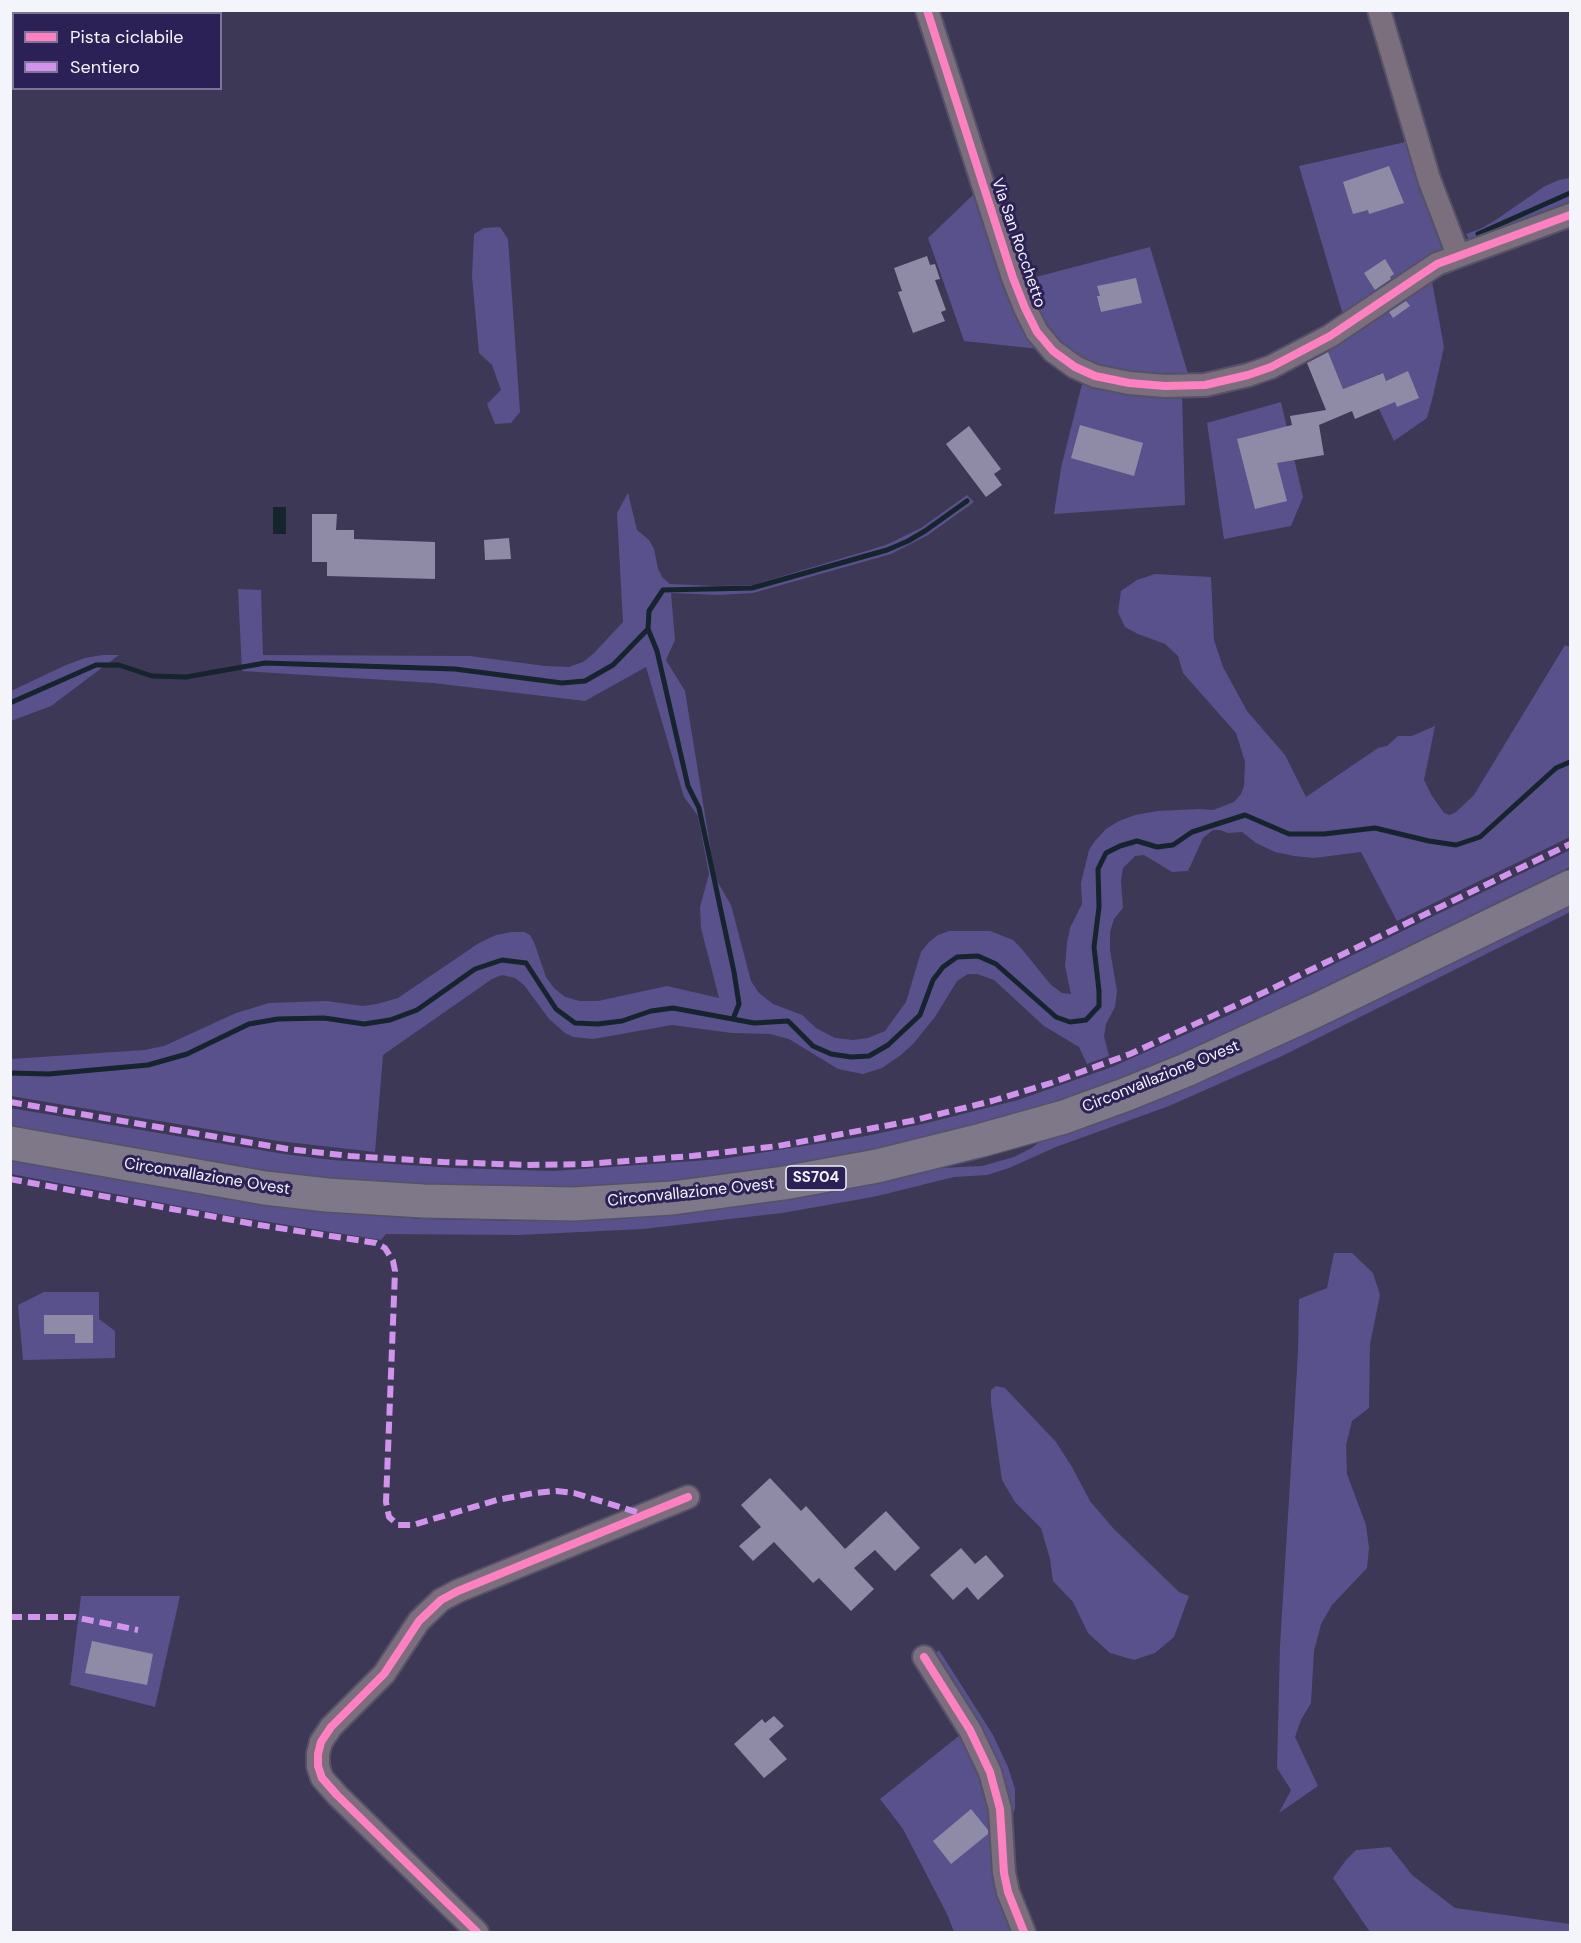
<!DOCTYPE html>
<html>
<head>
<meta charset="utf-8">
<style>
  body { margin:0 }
  #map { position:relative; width:1581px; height:1943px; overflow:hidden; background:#3d3856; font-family:"DM Sans",sans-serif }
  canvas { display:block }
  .frame { position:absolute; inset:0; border:12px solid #f4f4fb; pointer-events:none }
  .legend { position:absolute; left:12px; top:12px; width:210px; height:78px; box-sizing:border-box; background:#2c2157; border:2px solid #7c7599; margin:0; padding:8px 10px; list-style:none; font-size:18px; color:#f4f4fb }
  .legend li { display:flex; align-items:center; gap:12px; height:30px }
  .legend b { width:30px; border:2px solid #7c7599 }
</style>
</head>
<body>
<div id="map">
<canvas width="1581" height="1943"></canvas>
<div class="frame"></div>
<ul class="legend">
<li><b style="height:8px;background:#ff80c0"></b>Pista ciclabile</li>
<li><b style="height:8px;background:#d193ec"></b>Sentiero</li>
</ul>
</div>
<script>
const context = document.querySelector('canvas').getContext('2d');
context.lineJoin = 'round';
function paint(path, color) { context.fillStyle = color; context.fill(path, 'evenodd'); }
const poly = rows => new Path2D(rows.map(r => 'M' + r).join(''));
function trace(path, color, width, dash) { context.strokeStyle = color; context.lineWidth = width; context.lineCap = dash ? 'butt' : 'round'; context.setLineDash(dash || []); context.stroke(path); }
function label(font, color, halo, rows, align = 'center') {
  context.font = font + ' "DM Sans",sans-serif'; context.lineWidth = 6; context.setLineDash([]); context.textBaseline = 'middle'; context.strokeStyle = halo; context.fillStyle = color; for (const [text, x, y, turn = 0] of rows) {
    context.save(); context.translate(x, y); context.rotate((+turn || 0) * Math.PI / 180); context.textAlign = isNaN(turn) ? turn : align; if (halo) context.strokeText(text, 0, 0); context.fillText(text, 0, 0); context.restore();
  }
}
paint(poly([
  [1410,141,1448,250,1343,315,1299,166],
  [1570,178,1570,206,1470,242,1466,234,1480,229,1494,221,1545,186,1559,180],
  [977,191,1039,349,964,341,928,238],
  [500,227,508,239,520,412,511,423,495,424,487,404,501,390,492,365,479,353,472,276,474,234,484,228],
  [1150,247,1189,377,1121,373,1078,360,1055,343,1021,281],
  [1431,276,1444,347,1433,396,1427,418,1394,441,1379,409,1395,402,1397,406,1408,372,1386,381,1382,373,1343,389,1327,351],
  [1083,380,1182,395,1185,505,1054,514,1061,468],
  [1281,402,1303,497,1291,526,1224,539,1207,423],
  [628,493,637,530,649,540,654,549,658,569,663,578,670,584,717,586,753,585,886,545,921,528,967,495,974,502,928,535,891,554,753,593,719,595,671,593,675,640,666,660,685,691,711,852,717,881,731,905,751,981,759,993,773,1004,802,1015,816,1028,835,1038,853,1040,868,1038,885,1031,906,1002,921,952,929,942,938,935,949,931,990,931,1013,940,1021,948,1051,985,1062,993,1071,994,1065,966,1067,943,1070,928,1082,904,1081,883,1089,850,1095,841,1106,829,1119,821,1135,815,1158,811,1198,809,1213,810,1234,802,1241,794,1244,786,1245,762,1236,733,1183,673,1178,656,1165,644,1138,634,1125,627,1118,612,1121,591,1137,580,1155,574,1211,577,1214,640,1223,667,1247,711,1285,755,1306,797,1378,748,1387,746,1398,736,1412,736,1435,726,1424,780,1432,796,1444,813,1450,815,1456,812,1474,795,1565,645,1570,647,1570,837,1397,921,1361,852,1314,858,1294,856,1275,852,1256,843,1242,832,1228,833,1220,830,1213,830,1203,838,1188,871,1172,872,1144,855,1135,856,1123,868,1121,881,1123,908,1114,919,1110,932,1110,950,1117,991,1115,1007,1106,1024,1104,1036,1109,1056,1087,1064,1079,1047,1044,1026,994,980,977,974,968,974,957,981,935,1017,913,1044,901,1055,882,1068,863,1074,838,1069,789,1039,770,1034,732,1033,672,1025,593,1039,573,1037,565,1033,549,1019,524,985,515,978,502,975,492,979,383,1055,375,1152,278,1141,11,1096,11,1059,144,1050,164,1046,236,1013,269,1003,326,1001,363,1006,377,1004,398,998,479,943,496,935,511,932,524,932,530,935,534,942,546,977,554,988,565,997,580,1001,598,1001,667,986,719,998,701,928,700,907,709,874,698,816,684,797,646,667,585,701,433,683,242,671,238,589,261,590,263,655,470,656,545,666,569,667,583,662,594,653,623,622,617,513],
  [103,655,119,655,51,706,11,721,11,691,66,665,85,658],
  [1570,850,1570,867,1190,1052,1082,1095,1002,1120,845,1157,768,1170,689,1180,585,1188,490,1189,302,1177,70,1138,11,1125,10,1108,284,1154,332,1160,454,1168,553,1171,722,1159,866,1136,927,1123,1018,1100,1112,1067,1227,1016],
  [1570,903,1570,912,1282,1056,1169,1106,1056,1147,1009,1168,987,1175,954,1177,873,1197,782,1213,643,1229,519,1235,386,1234,381,1240,225,1215,11,1174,10,1159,198,1193,328,1212,423,1219,531,1221,626,1218,691,1211,869,1183,940,1168,982,1166,1014,1157,1030,1149,1042,1140],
  [1334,1253,1352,1253,1373,1273,1380,1295,1370,1344,1369,1408,1352,1421,1346,1445,1347,1474,1366,1525,1369,1548,1367,1568,1332,1605,1321,1624,1314,1651,1311,1703,1301,1720,1295,1737,1318,1786,1279,1813,1291,1790,1277,1768,1280,1646,1298,1352,1299,1299,1327,1288],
  [44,1292,99,1292,99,1319,115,1331,115,1358,23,1360,18,1305],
  [996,1386,1005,1388,1056,1442,1072,1467,1090,1501,1113,1528,1179,1592,1189,1596,1174,1637,1155,1653,1134,1660,1110,1653,1088,1633,1073,1602,1053,1581,1050,1559,1041,1528,1015,1502,1002,1480,991,1403,991,1390],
  [81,1596,180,1596,155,1707,70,1685],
  [939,1650,993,1735,1008,1767,1015,1789,1015,1808,1008,1830,931,1658],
  [965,1731,982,1763,1018,1932,954,1932,948,1916,903,1829,880,1799],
  [1390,1847,1412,1875,1455,1908,1570,1924,1570,1932,1370,1932,1333,1878,1346,1860,1356,1850]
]), '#59518b');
paint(poly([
  [273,507,286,507,286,534,273,534]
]), '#15242d');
trace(poly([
  [1478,234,1570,193],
  [10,703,96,665,119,665,152,676,186,677,265,663,455,669,562,683,585,681,613,665,648,629],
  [733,1019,739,1004,734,972,699,808,688,786,657,651,648,629,649,611,663,590,752,588,887,550,908,541,925,531,967,501],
  [10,1073,49,1074,148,1065,187,1054,249,1024,278,1019,324,1018,364,1024,390,1020,417,1010,475,969,502,960,526,963,556,1009,575,1023,598,1024,622,1021,651,1011,673,1008,754,1023,788,1021,813,1046,831,1054,851,1057,869,1056,888,1045,920,1015,933,980,943,967,957,957,978,956,996,964,1056,1017,1070,1022,1086,1020,1099,1006,1099,991,1094,947,1099,907,1098,869,1106,853,1120,846,1137,841,1157,847,1173,845,1192,832,1245,815,1289,834,1324,834,1375,828,1429,841,1456,845,1480,837,1556,768,1570,762]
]), '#15242d', 5);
paint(poly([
  [1389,166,1404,203,1369,214,1368,210,1353,214,1343,182],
  [927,256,930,265,935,264,940,279,935,280,946,310,941,312,945,321,913,333,898,292,902,291,894,268],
  [1385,259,1394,274,1390,277,1391,279,1375,290,1364,273],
  [1136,278,1142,303,1101,312,1097,296,1100,296,1097,286],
  [1406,301,1410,306,1393,318,1389,312],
  [1328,352,1343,389,1383,373,1386,381,1408,371,1419,398,1397,407,1395,402,1355,419,1352,411,1319,425,1324,455,1277,463,1287,501,1255,509,1237,439,1292,425,1290,416,1326,410,1307,363],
  [1080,425,1143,443,1134,476,1071,458],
  [969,426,1001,469,994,474,1002,485,986,497,946,444],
  [312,514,337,514,336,530,354,530,354,539,435,542,435,579,327,576,327,562,312,562],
  [509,538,511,559,485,560,484,540],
  [44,1315,93,1315,93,1343,75,1343,75,1334,44,1334],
  [770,1478,801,1511,806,1506,845,1549,886,1511,920,1548,895,1571,875,1550,854,1568,874,1589,851,1611,819,1578,813,1583,774,1542,753,1561,739,1546,761,1527,741,1505],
  [961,1548,975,1564,986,1555,1004,1576,978,1600,967,1587,953,1600,930,1575],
  [92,1641,153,1654,147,1685,85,1673],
  [774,1716,784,1726,769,1739,787,1759,764,1778,734,1744,762,1719,765,1723],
  [971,1809,988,1830,988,1834,951,1864,933,1841]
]), '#8f8ba6');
const minor = poly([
  [927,10,1013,278,1025,308,1037,332,1053,351,1075,367,1095,376,1129,383,1165,386,1205,385,1248,375,1271,367,1330,336,1437,264,1570,215],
  [1379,10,1429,179,1458,255],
  [924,1657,970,1730,990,1772,1000,1809,1004,1873,1008,1892,1024,1932],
  [477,1932,337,1795,322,1778,318,1766,318,1754,321,1742,331,1727,384,1674,419,1621,441,1600,458,1591,688,1497]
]);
const highway = poly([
  [10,1143,265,1188,327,1195,423,1201,573,1204,672,1198,784,1183,877,1166,982,1140,1064,1117,1127,1094,1186,1070,1317,1010,1570,887]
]);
trace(minor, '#555167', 26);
trace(highway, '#555167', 36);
trace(minor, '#7b6f7d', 22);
trace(highway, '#7e7888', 33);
trace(poly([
  [10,1102,288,1149,350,1156,443,1162,527,1165,586,1164,692,1156,778,1146,911,1121,992,1101,1051,1083,1130,1054,1267,991,1570,844],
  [10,1179,259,1225,376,1243,385,1248,393,1261,395,1271,386,1502,389,1517,398,1525,413,1525,497,1500,534,1493,556,1491,574,1493,643,1514],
  [10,1617,74,1617,138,1630]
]), '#d193ec', 6, [12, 6]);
trace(poly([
  [927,10,1013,278,1025,308,1037,332,1053,351,1075,367,1095,376,1129,383,1165,386,1205,385,1248,375,1271,367,1330,336,1437,264,1570,215],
  [924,1657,970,1730,990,1772,1000,1809,1004,1873,1008,1892,1024,1932],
  [477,1932,337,1795,322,1778,318,1766,318,1754,321,1742,331,1727,384,1674,419,1621,441,1600,458,1591,688,1497]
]), '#ff80c0', 8);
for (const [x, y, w] of [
  [816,1178,60]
]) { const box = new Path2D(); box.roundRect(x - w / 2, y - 12, w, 24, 4.5); context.fillStyle = '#2c2157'; context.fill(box); trace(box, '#f4f4fb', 1.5); }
label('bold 15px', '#f4f4fb', null, [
  ["SS704",816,1178]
]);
label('16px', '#f4f4fb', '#2c2157', [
  ["Via San Rocchetto",1018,243,71],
  ["Circonvallazione Ovest",1161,1077,-22],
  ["Circonvallazione Ovest",207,1177,9],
  ["Circonvallazione Ovest",691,1193,-6]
]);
</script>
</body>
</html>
